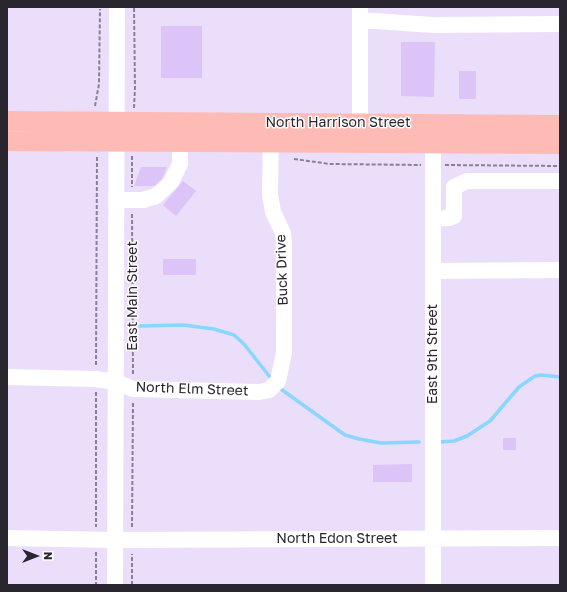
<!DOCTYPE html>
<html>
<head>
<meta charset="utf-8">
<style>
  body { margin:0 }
  #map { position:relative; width:567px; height:592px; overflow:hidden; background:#ebdefa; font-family:"Golos Text",sans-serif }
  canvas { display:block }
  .frame { position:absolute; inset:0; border:8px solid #2a2630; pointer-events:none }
  .north { position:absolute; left:16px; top:536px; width:40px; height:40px; -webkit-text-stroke:3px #fff; paint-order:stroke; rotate:90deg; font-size:11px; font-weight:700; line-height:16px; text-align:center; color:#2a2630 }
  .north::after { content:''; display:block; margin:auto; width:14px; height:18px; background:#2a2630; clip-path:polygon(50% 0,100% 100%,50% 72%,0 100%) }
</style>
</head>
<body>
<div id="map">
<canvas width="567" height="592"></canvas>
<div class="frame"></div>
<div class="north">N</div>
</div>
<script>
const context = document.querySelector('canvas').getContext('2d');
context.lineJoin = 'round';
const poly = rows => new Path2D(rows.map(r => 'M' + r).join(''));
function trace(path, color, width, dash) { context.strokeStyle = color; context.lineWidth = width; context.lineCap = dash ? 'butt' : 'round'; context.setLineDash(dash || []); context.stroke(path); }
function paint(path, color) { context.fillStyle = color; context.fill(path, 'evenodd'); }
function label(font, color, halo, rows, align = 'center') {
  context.font = font + ' "Golos Text",sans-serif'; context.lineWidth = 3; context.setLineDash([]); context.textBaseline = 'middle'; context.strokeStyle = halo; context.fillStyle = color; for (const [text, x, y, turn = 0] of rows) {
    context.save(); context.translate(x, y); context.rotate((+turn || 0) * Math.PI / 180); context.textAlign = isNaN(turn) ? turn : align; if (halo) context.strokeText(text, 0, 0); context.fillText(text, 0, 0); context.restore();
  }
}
trace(poly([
  [140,326,183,325,214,329,234,335,244,344,273,381],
  [278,387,345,435,359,439,381,443,419,442],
  [439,442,454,441,467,436,490,421,519,387,535,376,541,375,560,377]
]), '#89d6fe', 3.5);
paint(poly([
  [161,26,202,26,202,78,161,78],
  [401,42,435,42,434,97,401,96],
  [459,71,476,71,476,99,459,99],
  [141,167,167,167,159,186,134,186],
  [183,181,196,191,176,216,163,205],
  [163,259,196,259,196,275,163,275],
  [503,438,516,438,516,450,503,450],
  [412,464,412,482,373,482,373,465]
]), '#dcc4f8');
trace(poly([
  [95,106,99,84,100,9],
  [134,108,135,88,134,7],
  [132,156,132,187],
  [294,159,330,164,421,165],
  [445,165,560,166],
  [132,214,133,375],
  [96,365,97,156],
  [96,392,96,527],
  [132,527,133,402],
  [96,552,96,585],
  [132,585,132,554]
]), '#898193', 2, [4, 2]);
trace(poly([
  [360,20,433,25,560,24],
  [360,135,360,7],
  [117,200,143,200,156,196,171,182,180,164,180,141],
  [433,219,449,218,454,216,454,187,467,181,560,181],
  [433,271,560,270],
  [7,377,96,379,116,382,133,389,259,392,269,390,278,381,284,353,284,246,283,233,273,212,270,195,271,131],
  [7,538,115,540,560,538],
  [115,585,117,7],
  [433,585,433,133]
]), '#fff', 16);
trace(poly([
  [7,121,560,125],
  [7,141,560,144]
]), '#febbb5', 20);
label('14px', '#2a2630', '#fff', [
  ["North Harrison Street",338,123],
  ["Buck Drive",282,270,-92],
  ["East Main Street",133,296,-90],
  ["East 9th Street",433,354,-90],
  ["North Elm Street",192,389,2],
  ["North Edon Street",337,539]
]);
</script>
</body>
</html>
